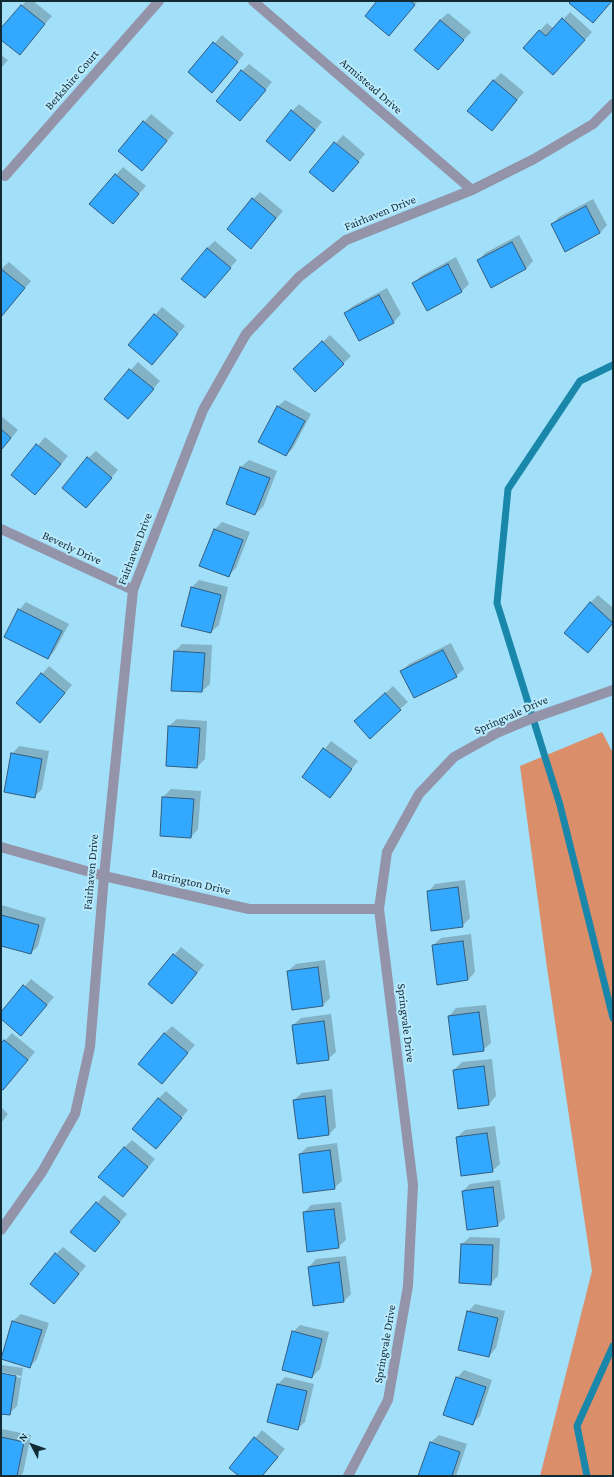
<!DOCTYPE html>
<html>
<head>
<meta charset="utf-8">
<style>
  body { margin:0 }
  #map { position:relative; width:614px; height:1477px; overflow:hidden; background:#a2dff8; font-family:"Crimson Pro",serif }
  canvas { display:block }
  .frame { position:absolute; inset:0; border:2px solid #122b34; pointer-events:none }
  .north { position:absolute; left:12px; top:1425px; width:40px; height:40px; -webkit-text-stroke:3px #baeafe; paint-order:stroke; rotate:311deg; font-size:11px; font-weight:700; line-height:16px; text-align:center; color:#122b34 }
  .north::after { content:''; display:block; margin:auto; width:14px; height:18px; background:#122b34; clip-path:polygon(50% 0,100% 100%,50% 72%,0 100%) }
</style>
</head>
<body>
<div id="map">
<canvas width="614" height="1477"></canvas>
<div class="frame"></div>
<div class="north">N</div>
</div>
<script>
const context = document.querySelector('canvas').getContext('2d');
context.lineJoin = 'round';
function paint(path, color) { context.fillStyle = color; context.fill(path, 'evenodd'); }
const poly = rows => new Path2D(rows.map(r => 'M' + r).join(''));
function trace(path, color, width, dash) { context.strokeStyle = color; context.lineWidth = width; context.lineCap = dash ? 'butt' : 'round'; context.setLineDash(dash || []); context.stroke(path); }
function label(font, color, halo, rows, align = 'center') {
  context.font = font + ' "Crimson Pro",serif'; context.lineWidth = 4; context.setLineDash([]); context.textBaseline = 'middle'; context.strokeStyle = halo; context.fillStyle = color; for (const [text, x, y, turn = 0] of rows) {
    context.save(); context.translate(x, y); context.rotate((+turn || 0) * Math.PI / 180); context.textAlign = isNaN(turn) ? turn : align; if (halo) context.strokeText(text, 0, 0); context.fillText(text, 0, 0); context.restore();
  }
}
paint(poly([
  [602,732,613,753,613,1476,540,1476,592,1271,547,968,520,766]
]), '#db8e6a');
paint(poly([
  [26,1,33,1,52,16,19,54,1,39,1,30],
  [379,1,418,1,389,35],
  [570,12,592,32,561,66,524,48,547,23,554,29],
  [448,13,471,32,438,69,440,20],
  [222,35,244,54,220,84,189,72],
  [1,55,8,60,1,68],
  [249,64,272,82,247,112,242,71],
  [501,73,524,92,499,122,493,81],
  [299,104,322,122,297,152,292,111],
  [151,114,174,133,142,170,119,151],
  [343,135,365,154,333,191,311,172],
  [123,167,146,186,113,223,116,175],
  [260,192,283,211,258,240,253,199],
  [593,199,607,225,600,233,552,225,559,217],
  [519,235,533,261,526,269,478,261,485,253],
  [215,241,237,260,205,297,207,248],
  [456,257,469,284,462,291,428,309,414,283,421,276],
  [9,262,31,281,1,316,1,269],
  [387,288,401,314,394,322,359,340,345,313,353,306],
  [162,307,185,326,152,363,155,315],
  [330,335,351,356,315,391,295,369],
  [138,362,160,381,128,418,105,399],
  [285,400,311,414,293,448,286,455,277,407],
  [1,416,18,430,1,450],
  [45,437,68,456,43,486,13,475],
  [96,451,118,470,93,499,88,458],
  [249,460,277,471,263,507,255,514,227,503,241,467],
  [222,522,250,532,236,568,228,576,201,565,215,529],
  [199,580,228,587,219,625,211,632,191,588],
  [598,595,613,608,613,623,588,651,590,603],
  [26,602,69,624,55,650,48,658,19,610],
  [451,643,464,669,456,676,402,671,409,664],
  [182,644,212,645,210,684,202,691,172,690,175,651],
  [49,666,72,685,47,715,17,703],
  [393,686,408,702,400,709,363,714],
  [177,719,207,721,205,759,197,767,169,726],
  [331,741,358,761,330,796,303,777],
  [19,746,49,751,42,789,34,797,12,754],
  [171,789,201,791,198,829,191,837,161,835,163,797],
  [465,880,470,918,462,926,428,892,435,884],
  [1,905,46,918,38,946,31,953,1,945],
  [471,934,475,972,468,980,433,945,441,938],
  [181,947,204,965,172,1003,149,984],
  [325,960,330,998,323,1005,288,971,296,964],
  [31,979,54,997,21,1035,1,1018,1,1013],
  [486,1005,491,1043,483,1050,449,1016,456,1008],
  [331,1014,336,1052,328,1059,293,1025,301,1018],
  [172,1026,195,1045,162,1082,164,1034],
  [12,1033,35,1052,3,1089,1,1088,1,1045],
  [492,1059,496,1096,489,1104,454,1070,462,1062],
  [332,1089,336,1127,329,1134,294,1100,302,1093],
  [166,1091,188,1110,164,1140,158,1099],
  [1,1107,8,1114,1,1123],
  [495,1126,500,1164,492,1171,457,1137,465,1130],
  [132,1140,155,1159,130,1189,125,1147],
  [337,1143,342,1181,334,1188,300,1154,307,1147],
  [500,1180,505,1218,497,1225,463,1191,470,1184],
  [104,1195,127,1214,102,1243,72,1232],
  [341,1202,346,1240,338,1247,304,1213,311,1205],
  [470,1237,500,1238,498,1276,490,1284,462,1244],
  [63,1247,86,1266,61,1295,56,1254],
  [346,1256,351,1294,344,1301,309,1267,316,1259],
  [475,1304,505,1311,496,1348,489,1356,468,1312],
  [21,1314,49,1323,37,1359,30,1367,1,1358,13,1321],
  [300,1325,329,1332,320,1369,312,1377,293,1332],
  [1,1365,23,1368,17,1406,9,1414,1,1412,1,1374,21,1378,21,1376,1,1372],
  [464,1370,492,1380,480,1416,472,1424,457,1378],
  [285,1377,314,1384,305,1422,297,1429,278,1384],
  [2,1429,31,1435,23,1473,20,1476,1,1476],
  [262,1430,285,1449,262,1476,240,1476,230,1468],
  [439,1435,467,1444,456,1476,419,1476,431,1442]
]), '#0003');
trace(poly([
  [613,365,580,381,508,489,497,603,560,805,613,1018],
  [587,1476,577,1426,613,1346]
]), '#1987aa', 7);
const building = poly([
  [377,1,410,1,415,5,389,36,365,16,377,1],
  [571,1,612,1,593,23,569,3,571,1],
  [21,5,45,24,20,55,1,40,1,28,21,5],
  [562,18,585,40,553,75,523,48,539,30,546,36,562,18],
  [440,20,464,40,438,70,414,50,440,20],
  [213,42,238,62,212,93,188,72,213,42],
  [241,70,266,90,240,121,216,101,241,70],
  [493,80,517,100,492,131,467,111,493,80],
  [291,110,315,130,290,161,266,141,291,110],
  [143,121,167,141,142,171,118,151,143,121],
  [334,142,359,162,333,192,309,172,334,142],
  [115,174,139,194,113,224,89,204,115,174],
  [252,198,276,218,251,249,227,229,252,198],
  [586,206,600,233,565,252,551,224,586,206],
  [512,242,526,269,491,288,477,260,512,242],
  [207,248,231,268,205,298,181,279,207,248],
  [448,264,462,292,427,311,412,283,448,264],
  [1,269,25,288,1,317,1,269],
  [379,295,394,323,359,341,344,313,379,295],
  [154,314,178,334,152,365,128,345,154,314],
  [322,341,344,364,315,392,293,369,322,341],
  [129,369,154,389,128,419,104,399,129,369],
  [277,406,305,421,286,456,258,442,277,406],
  [1,429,11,438,1,450,1,429],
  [36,444,61,464,35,495,11,475,36,444],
  [87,457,112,478,86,508,62,488,87,457],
  [240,467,270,478,255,515,226,504,240,467],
  [214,529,243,540,229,577,199,566,214,529],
  [191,587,221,595,211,633,181,626,191,587],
  [590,602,613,623,588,653,564,633,590,602],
  [18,609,62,631,48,659,4,637,18,609],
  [443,650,457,677,414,698,400,671,443,650],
  [174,651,205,653,202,692,171,691,174,651],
  [41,673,65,693,40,723,16,703,41,673],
  [385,693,401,710,370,739,354,721,385,693],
  [168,726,200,728,197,768,166,766,168,726],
  [323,748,352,769,330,798,302,777,323,748],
  [11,753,42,759,35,798,4,792,11,753],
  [162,797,194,799,191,838,160,836,162,797],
  [458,887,463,927,431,931,427,891,458,887],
  [1,915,39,925,31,954,1,946,1,915],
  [463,941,468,980,437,985,432,945,463,941],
  [173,954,197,973,172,1004,148,984,173,954],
  [318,967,323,1006,292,1010,287,971,318,967],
  [23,985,47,1005,21,1036,1,1019,1,1012,23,985],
  [479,1012,484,1051,453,1055,448,1016,479,1012],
  [324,1021,329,1060,297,1064,292,1025,324,1021],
  [164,1033,188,1053,162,1084,138,1064,164,1033],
  [4,1040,28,1060,3,1090,1,1089,1,1043,4,1040],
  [484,1066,489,1105,458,1109,453,1070,484,1066],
  [325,1096,329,1135,298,1139,293,1100,325,1096],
  [158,1098,182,1118,156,1149,132,1129,158,1098],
  [487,1133,493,1172,461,1176,456,1137,487,1133],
  [124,1147,148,1167,123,1197,98,1177,124,1147],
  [330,1150,335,1189,303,1193,299,1154,330,1150],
  [493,1187,498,1226,467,1230,462,1191,493,1187],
  [96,1202,120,1222,95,1252,70,1232,96,1202],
  [334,1209,339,1248,307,1252,303,1212,334,1209],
  [461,1244,493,1245,491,1285,459,1283,461,1244],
  [55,1253,79,1274,54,1304,30,1284,55,1253],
  [339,1262,344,1302,313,1306,308,1267,339,1262],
  [467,1311,498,1318,489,1357,458,1350,467,1311],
  [12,1321,42,1330,30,1368,1,1359,12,1321],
  [292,1331,322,1339,312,1378,282,1370,292,1331],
  [1,1373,16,1376,10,1415,1,1414,1,1373],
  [456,1377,486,1387,473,1425,443,1415,456,1377],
  [277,1384,307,1391,298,1430,267,1422,277,1384],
  [1,1437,24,1442,17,1476,1,1476,1,1437],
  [254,1437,278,1457,262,1476,239,1476,229,1468,254,1437],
  [430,1442,460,1452,452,1476,418,1476,430,1442]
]);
paint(building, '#32a8fe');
trace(building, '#355c7e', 1);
trace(poly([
  [253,1,472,190],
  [5,176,159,1],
  [1,529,133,590],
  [1,847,104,876,249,909,379,909],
  [1,1230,42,1172,75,1114,90,1047,104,876,133,590,203,410,246,334,299,277,346,240,472,190,534,159,593,124,613,104],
  [348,1476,388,1400,408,1286,413,1185,379,909,387,852,419,794,454,757,497,733,533,718,613,690]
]), '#9393a9', 10);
label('12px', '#122b34', '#baeafe', [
  ["Berkshire Court",72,80,-49],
  ["Armistead Drive",371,86,41],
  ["Fairhaven Drive",380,213,-22],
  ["Beverly Drive",72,548,25],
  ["Fairhaven Drive",135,549,-69],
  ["Springvale Drive",511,715,-24],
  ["Fairhaven Drive",91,872,-85],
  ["Barrington Drive",191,882,13],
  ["Springvale Drive",406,1023,83],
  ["Springvale Drive",385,1344,-80]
]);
</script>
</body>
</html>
